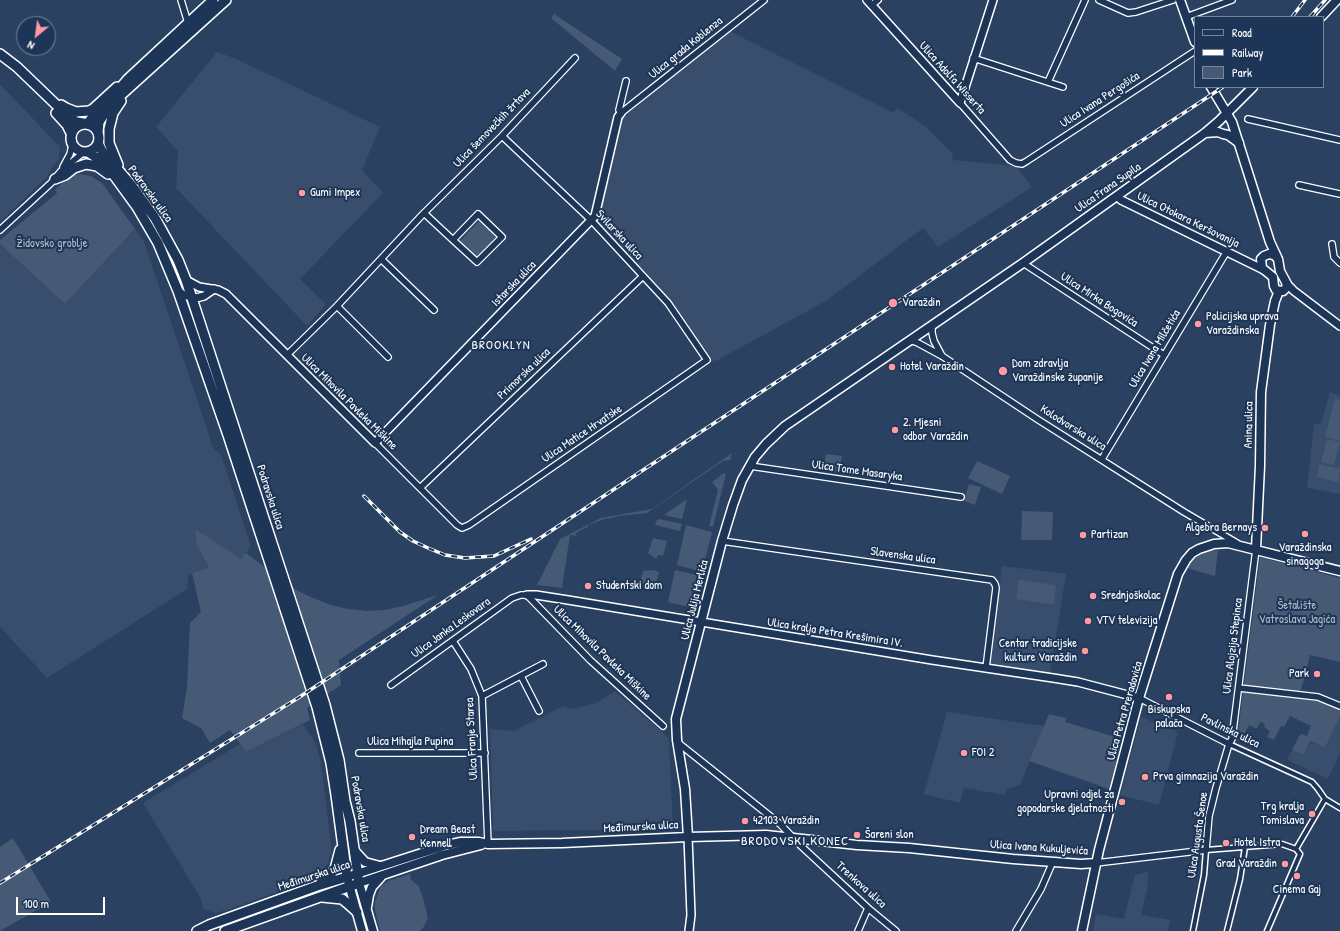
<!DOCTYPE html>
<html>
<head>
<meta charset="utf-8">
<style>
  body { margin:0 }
  #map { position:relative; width:1340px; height:931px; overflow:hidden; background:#2a4161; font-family:"Patrick Hand",sans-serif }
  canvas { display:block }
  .legend { position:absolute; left:1194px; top:16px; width:130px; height:72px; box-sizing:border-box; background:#1d3557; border:1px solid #77869a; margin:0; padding:5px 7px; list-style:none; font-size:12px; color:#fff }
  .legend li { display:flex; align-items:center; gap:8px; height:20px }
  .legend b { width:20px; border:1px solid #77869a }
  .north { position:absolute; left:16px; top:16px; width:40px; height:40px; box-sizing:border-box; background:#1d3557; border:1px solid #77869a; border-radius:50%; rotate:209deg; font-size:11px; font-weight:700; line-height:16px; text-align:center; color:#fff }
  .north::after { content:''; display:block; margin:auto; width:14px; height:18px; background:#ff9aa2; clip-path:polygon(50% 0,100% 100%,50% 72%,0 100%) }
  .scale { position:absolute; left:16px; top:897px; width:89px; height:18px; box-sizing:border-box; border:2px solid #fff; border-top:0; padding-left:5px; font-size:12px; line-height:14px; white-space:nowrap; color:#fff; -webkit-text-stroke:3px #1d3557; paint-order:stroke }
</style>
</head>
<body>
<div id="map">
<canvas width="1340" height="931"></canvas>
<ul class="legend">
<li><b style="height:5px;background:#1d3557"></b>Road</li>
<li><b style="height:5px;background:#fff"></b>Railway</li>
<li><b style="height:11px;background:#465975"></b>Park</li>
</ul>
<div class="north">N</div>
<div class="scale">100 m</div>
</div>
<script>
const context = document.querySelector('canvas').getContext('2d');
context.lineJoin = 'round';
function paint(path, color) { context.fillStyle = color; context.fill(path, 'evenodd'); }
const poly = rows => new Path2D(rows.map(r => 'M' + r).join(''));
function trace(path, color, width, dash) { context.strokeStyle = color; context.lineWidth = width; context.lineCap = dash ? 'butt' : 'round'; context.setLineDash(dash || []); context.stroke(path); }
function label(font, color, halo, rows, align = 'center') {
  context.font = font + ' "Patrick Hand",sans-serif'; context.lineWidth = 4; context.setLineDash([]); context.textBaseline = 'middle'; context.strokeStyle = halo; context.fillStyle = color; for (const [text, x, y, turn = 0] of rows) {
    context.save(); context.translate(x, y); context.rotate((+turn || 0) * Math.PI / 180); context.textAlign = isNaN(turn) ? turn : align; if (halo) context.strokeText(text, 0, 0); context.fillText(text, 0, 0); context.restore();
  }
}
paint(poly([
  [729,31,894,113,897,108,925,126,952,153,953,160,1016,166,1032,187,938,247,923,228,826,301,714,362,669,299,597,223,622,119,656,89],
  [217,52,234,58,380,127,362,170,383,193,300,279,326,304,307,326,176,188,178,151,156,127],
  [0,84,60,147,59,160,52,168,47,177,0,222],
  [135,229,144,242,208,432,212,447,221,455,251,546,242,559,197,546,209,569,189,575,187,589,47,678,0,627,0,244,65,304],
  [1330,392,1340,396,1340,494,1307,488,1314,424,1321,424],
  [1002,566,1066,574,1050,673,990,663],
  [615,691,669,738,673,829,493,831,490,729,514,731,563,706,572,709,596,703],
  [947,712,1044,726,1020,785,1007,789,1005,795,964,788,960,803,924,794],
  [1340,716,1340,753,1328,779,1287,760,1292,750,1304,755,1310,742,1325,748],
  [1141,717,1178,732,1159,805,1120,795],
  [303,724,316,744,321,763,331,845,331,854,328,863,317,878,224,911,215,913,204,909,200,897,143,803,240,744,246,752],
  [1148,872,1147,889,1141,915,1170,920,1168,931,1093,931,1096,914,1124,919,1135,875]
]), '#394e6c');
paint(poly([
  [554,14,622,59,615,71,551,18],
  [80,174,91,176,102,183,135,229,65,304,0,244,0,240,57,193,55,190,64,181,74,175],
  [479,221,496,237,477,257,460,241],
  [1335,399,1340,400,1340,441,1325,437],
  [1327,439,1340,442,1334,465,1321,462],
  [732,453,730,460,723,461,647,513,618,516,609,519,608,518,588,525,588,527,577,532,575,536,570,535,562,588,537,585,560,539,601,518,652,509],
  [826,454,842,456,839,472,823,470],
  [977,461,1010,476,1002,494,968,478],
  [1319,464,1340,469,1338,482,1317,477],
  [724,473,726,474,713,527,709,526,718,490,712,482],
  [969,484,981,487,975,505,964,501],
  [687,499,682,519,664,515],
  [1022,511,1053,512,1052,540,1021,540],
  [659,519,682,524,680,531,655,525,657,520],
  [686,525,712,532,702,572,677,565],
  [195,529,241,559,246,553,296,590,313,598,331,605,348,609,367,611,384,610,403,606,438,595,339,660,341,685,307,708,310,720,246,752,230,730,210,743,201,728,182,718,187,687,190,623,201,612,192,573,209,568,197,546],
  [653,538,667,541,663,556,658,555,656,559,648,553],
  [1218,550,1215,576,1187,568,1193,559,1199,555,1209,551],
  [1260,557,1340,578,1340,662,1310,655,1304,680,1298,697,1318,700,1340,708,1340,716,1325,748,1310,741,1304,755,1292,750,1299,736,1301,734,1307,736,1311,726,1290,716,1284,727,1281,726,1274,740,1267,737,1270,731,1264,727,1265,724,1260,722,1257,729,1249,725,1241,741,1237,740],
  [654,570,659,572,655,588,639,587,643,571],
  [675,570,701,576,693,608,668,602],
  [1019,580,1056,585,1054,605,1016,599],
  [1049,714,1066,718,1065,722,1122,739,1109,789,1029,761],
  [13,838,51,902,0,931,0,847],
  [410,874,411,880,418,885,423,898,428,918,423,928,420,931,380,931,375,910,375,902,381,886,388,881]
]), '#465975');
const pedestrian = poly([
  [1229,744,1312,782,1318,789,1325,799,1340,808],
  [1193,931,1204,875,1206,850,1282,844,1296,849,1325,799],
  [1227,931,1240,879,1245,847],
  [1267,931,1300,854,1296,849]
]);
const minor = poly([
  [181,0,188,23],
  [1099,0,1128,13,1136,12,1173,0],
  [872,5,878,0],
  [1186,17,1232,0],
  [973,58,1063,87],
  [626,81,619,110,621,113,764,0],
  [1048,82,1085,0],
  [960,103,1010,160,1016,163,1022,164,1027,161,1195,51],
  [1248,119,1340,140],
  [63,167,70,154,72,145],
  [1299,185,1340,194],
  [424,213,453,240,478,214,502,237,477,262,453,240],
  [0,230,51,183,61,171,84,152],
  [1332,244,1334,257,1340,263],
  [381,259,434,310],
  [1023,263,1164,355],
  [337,306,388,357],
  [932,325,932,333,934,341,942,356],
  [910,340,918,343,942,356,1037,419,1184,512,1237,543],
  [287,355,337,306,424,213,502,136,575,58],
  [375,443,457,525,462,528,469,525,707,360,668,303,643,276,591,220,502,136],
  [1102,459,1227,251],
  [750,466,961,497],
  [420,488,643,276],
  [722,541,992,580,995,584,996,588,986,668],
  [453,641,471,669,482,696,488,844],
  [521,676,539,711],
  [391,685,512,598,521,595,527,595,590,660,663,726],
  [1239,688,1318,697,1340,706],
  [482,696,543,664],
  [1139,698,1229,744],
  [677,742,780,824,800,845,868,908,896,931],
  [359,753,485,753],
  [1096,863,1206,850,1209,816,1216,788,1229,744,1232,739,1256,549],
  [858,931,868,908],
  [1016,931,1041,889,1051,866,1052,862]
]);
const tertiary = poly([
  [867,0,960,103,993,0],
  [1117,196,1121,200,1264,270],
  [186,280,199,287,218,290,226,294,375,443,595,216,618,117,621,113],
  [1286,283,1294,291,1340,326],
  [178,291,184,295,196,298,204,296,214,289],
  [527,595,536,595,568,600,932,660,1053,678,1078,682,1139,698],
  [688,837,691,915,689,931]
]);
const secondary = poly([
  [1180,0,1195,42],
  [1321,17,1337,0],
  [1211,87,1232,122,1270,242,1277,257],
  [1205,133,1218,132,1223,134,1228,135,1239,143],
  [1269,254,1274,255,1278,259,1280,271,1287,284,1286,288,1283,291,1276,290,1274,286,1273,277,1262,268,1261,259,1264,256,1269,254],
  [1256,549,1260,466,1261,392,1270,325,1275,301,1279,291],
  [688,837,685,789,677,740,676,719,722,541,733,505,742,480,755,457,766,444,785,426,1023,263,1205,133,1219,121,1253,87],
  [355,851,365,862,380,866],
  [367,907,369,895,372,887,381,877],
  [362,931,347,877,447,845,461,842,479,842,488,844,562,843,688,837,766,835,857,845,909,848,1013,859,1081,864,1096,863],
  [373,931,359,883,442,855,481,845],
  [1082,931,1099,850,1139,698,1178,574,1186,560,1192,553,1199,549,1214,544,1228,543,1340,571]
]);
const primary = poly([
  [0,54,17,67,71,119,77,122,83,123],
  [116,93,128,79,213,0],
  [61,105,66,108,76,112,89,111,93,109,117,87],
  [56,113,67,125,71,133],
  '71 138a14 14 0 1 1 28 0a14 14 0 1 1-28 0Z',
  [87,124,104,104],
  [98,132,99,122,110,105,226,0],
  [98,143,102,151,132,186,155,218,178,260,186,280,325,705,339,760,345,801,350,821,359,883,225,931],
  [88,152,100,160,113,174,137,207,158,243,178,291,228,435,317,707,331,763,336,795,347,877,317,886,209,925,197,931],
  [118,165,109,143,109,129,113,113,121,101],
  [55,179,65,175,74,168,86,164,97,166,108,174],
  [320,884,326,880,335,869,340,850],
  [322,897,342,899,347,903,357,912]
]);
trace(pedestrian, '#fff', 7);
trace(minor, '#fff', 8);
trace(tertiary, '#fff', 10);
trace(secondary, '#fff', 11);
trace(primary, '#fff', 12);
trace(pedestrian, '#1d3557', 4);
trace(minor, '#1d3557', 5.5);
trace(tertiary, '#1d3557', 7);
trace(secondary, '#1d3557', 8);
trace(primary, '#1d3557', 9);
const rail = poly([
  [1292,17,1305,0],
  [1310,17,1325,0],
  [364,496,400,532,413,541,428,548,445,555,465,558,494,556,531,539],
  [0,883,298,698,1223,87]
]);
trace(rail, '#fff', 3.5);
trace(rail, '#1d3557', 2, [6]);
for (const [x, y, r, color] of [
  [302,193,4,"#ff9aa2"],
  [893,303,5,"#ff9aa2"],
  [1198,324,4,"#ff9aa2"],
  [892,367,4,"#ff9aa2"],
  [1003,371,5,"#ff9aa2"],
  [895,430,4,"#ff9aa2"],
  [1265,528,4,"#ff9aa2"],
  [1305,534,4,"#ff9aa2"],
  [1083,535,4,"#ff9aa2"],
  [588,586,4,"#ff9aa2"],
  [1093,596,4,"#ff9aa2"],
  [1088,621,4,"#ff9aa2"],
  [1085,651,4,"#ff9aa2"],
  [1317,674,4,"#ff9aa2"],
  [1169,697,4,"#ff9aa2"],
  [964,753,4,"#ff9aa2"],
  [1145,777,4,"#ff9aa2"],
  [1122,802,4,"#ff9aa2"],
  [1312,814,4,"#ff9aa2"],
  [745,821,4,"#ff9aa2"],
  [857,835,4,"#ff9aa2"],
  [412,837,4,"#ff9aa2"],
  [1226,843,4,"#ff9aa2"],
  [1285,864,4,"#ff9aa2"],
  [1297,876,4,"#ff9aa2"]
]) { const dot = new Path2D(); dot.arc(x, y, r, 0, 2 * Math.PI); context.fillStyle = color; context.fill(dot); trace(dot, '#1d3557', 1.5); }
label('12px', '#fff', '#1d3557', [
  ["Ulica grada Koblenza",686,48,-39],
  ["Ulica Adolfa Wisserta",952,78,48],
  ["Ulica Ivana Pergošića",1100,100,-33],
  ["Ulica šemovečkih žrtava",492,128,-46],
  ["Ulica Frana Supila",1108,188,-35],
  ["Podravska ulica",150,194,54],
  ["Ulica Otokara Keršovanija",1188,220,26],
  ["Svilarska ulica",619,235,47],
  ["Istarska ulica",514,284,-46],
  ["Ulica Mirka Bogovića",1099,300,33],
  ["Ulica Ivana Milčetića",1155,349,-59],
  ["Primorska ulica",524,374,-44],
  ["Ulica Mihovila Pavleka Miškine",349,402,45],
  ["Anina ulica",1249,425,-89],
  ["Kolodvorska ulica",1073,428,32],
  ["Ulica Matice Hrvatske",582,434,-34],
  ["Ulica Tome Masaryka",857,471,8],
  ["Podravska ulica",270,497,72],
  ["Slavenska ulica",903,556,8],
  ["Ulica Julija Merlića",695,600,-76],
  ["Ulica Janka Leskovara",451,628,-36],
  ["Ulica kralja Petra Krešimira IV.",835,633,9],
  ["Ulica Alojzija Stepinca",1233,646,-83],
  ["Ulica Mihovila Pavleka Miškine",602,653,44],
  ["Ulica Petra Preradovića",1125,711,-74],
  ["Pavlinska ulica",1230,731,26],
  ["Ulica Franje Starea",472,739,-93],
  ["Ulica Mihajla Pupina",410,742],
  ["Podravska ulica",360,809,80],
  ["Međimurska ulica",641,827,-3],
  ["Ulica Augusta Šenoe",1198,835,-82],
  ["Ulica Ivana Kukuljevića",1039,848,4],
  ["Međimurska ulica",314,876,-18],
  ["Trenkova ulica",861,885,42]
]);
label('12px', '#fff', '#1d3557', [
  ["Gumi Impex",310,193],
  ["Varaždin",902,303],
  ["Policijska uprava",1206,317],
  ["Varaždinska",1206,331],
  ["Dom zdravlja",1012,364],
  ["Varaždinske županije",1012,378],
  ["Hotel Varaždin",900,367],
  ["2. Mjesni",903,423],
  ["odbor Varaždin",903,437],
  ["Algebra Bernays",1257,528,"right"],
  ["Partizan",1091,535],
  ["Varaždinska",1305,548,"center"],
  ["sinagoga",1305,562,"center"],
  ["Studentski dom",596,586],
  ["Srednjoškolac",1101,596],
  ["VTV televizija",1096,621],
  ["Centar tradicijske",1077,644,"right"],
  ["kulture Varaždin",1077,658,"right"],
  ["Park",1309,674,"right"],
  ["Biskupska",1169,710,"center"],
  ["palača",1169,724,"center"],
  ["FOI 2",972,753],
  ["Prva gimnazija Varaždin",1153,777],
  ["Upravni odjel za",1114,795,"right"],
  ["gopodarske djelatnosti",1114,809,"right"],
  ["Trg kralja",1304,807,"right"],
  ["Tomislava",1304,821,"right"],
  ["42103 Varaždin",753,821],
  ["Dream Beast",420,830],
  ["Kennell",420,844],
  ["Šareni slon",865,835],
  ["Hotel Istra",1234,843],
  ["Grad Varaždin",1277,864,"right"],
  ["Cinema Gaj",1297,890,"center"]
], 'left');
label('12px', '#b5bdc8', '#1d3557', [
  ["Židovsko groblje",52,244],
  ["Šetalište",1297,606],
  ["Vatroslava Jagića",1297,620]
]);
context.letterSpacing = '1px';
label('13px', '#fff', '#1d3557', [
  ["BROOKLYN",501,346],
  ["BRODOVSKI KONEC",795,842]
]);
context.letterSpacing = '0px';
</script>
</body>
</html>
